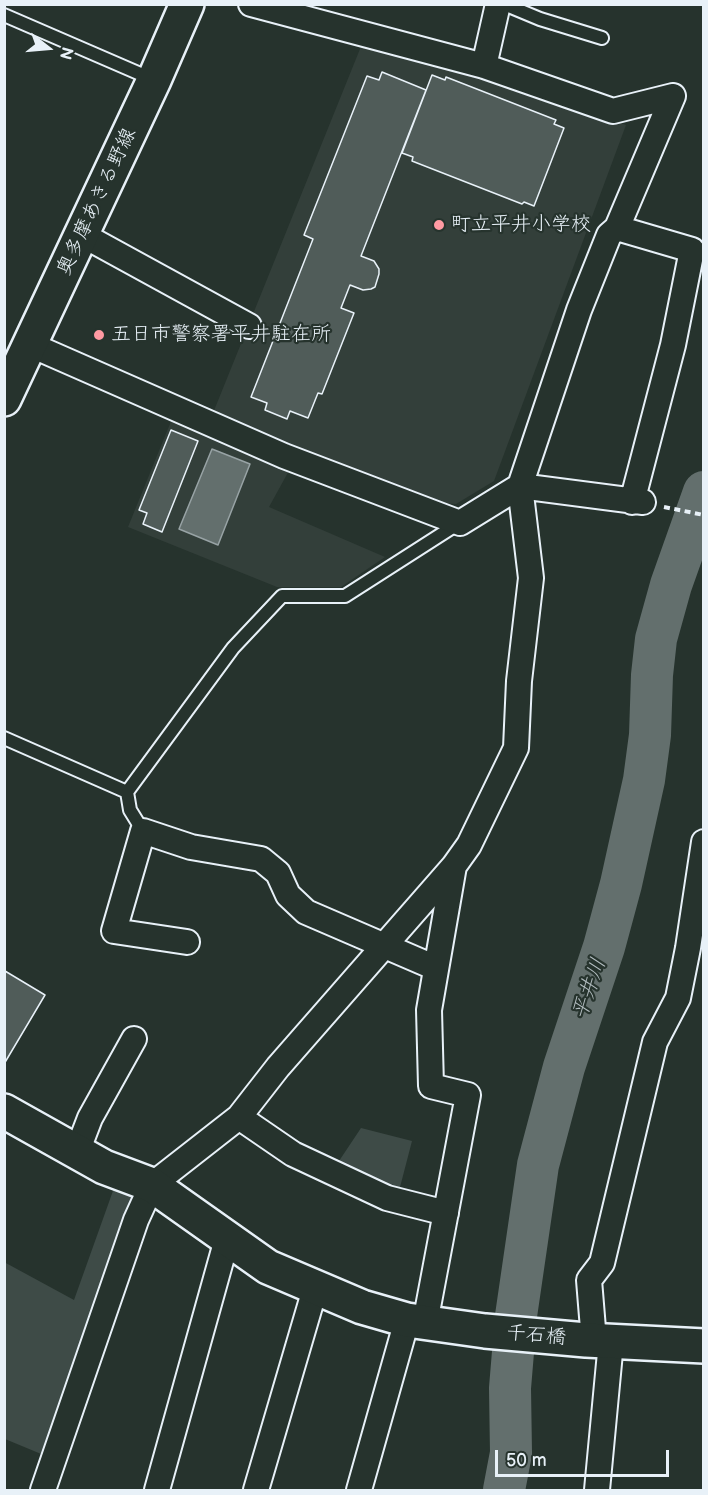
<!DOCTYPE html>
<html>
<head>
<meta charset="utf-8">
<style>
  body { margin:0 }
  #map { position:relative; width:708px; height:1495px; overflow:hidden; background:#26332d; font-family:"Balsamiq Sans",sans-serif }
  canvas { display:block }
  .frame { position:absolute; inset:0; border:6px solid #e8f1f8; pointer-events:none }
  .north { position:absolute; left:18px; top:18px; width:60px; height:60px; -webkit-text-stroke:4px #26332d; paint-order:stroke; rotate:106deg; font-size:16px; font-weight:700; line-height:24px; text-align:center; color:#e8f1f8 }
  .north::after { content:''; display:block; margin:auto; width:21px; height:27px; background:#e8f1f8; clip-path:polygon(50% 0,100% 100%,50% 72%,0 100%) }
  .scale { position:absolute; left:495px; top:1450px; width:174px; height:27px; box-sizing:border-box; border:3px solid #e8f1f8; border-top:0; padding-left:8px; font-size:18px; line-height:21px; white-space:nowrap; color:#e8f1f8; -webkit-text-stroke:4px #26332d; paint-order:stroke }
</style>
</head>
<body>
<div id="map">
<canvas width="708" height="1495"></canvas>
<div class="frame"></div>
<div class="north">N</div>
<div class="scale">50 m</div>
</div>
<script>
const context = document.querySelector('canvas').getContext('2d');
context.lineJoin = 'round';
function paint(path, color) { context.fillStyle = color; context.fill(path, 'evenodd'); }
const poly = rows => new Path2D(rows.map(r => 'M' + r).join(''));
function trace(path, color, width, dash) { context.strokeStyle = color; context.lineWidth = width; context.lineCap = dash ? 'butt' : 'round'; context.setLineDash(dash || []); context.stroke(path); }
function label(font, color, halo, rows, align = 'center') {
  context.font = font + ' "Balsamiq Sans","Klee One",sans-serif'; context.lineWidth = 4.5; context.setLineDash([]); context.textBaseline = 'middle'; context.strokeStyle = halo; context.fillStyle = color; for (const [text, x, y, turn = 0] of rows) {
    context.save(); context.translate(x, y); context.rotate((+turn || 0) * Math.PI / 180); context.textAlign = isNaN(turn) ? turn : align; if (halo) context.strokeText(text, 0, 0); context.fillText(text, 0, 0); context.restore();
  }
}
paint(poly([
  [362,44,460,66,626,125,494,481,456,504,438,503,211,418],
  [172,419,291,467,269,507,385,557,341,587,277,587,128,527]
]), '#333f3a');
paint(poly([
  [361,1128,412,1141,399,1191,337,1164],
  [114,1188,135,1195,46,1456,5,1439,4,1262,74,1300]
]), '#3e4b47');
const water = poly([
  [212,449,250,464,218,545,179,529,212,449]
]);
paint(water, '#636f6d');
trace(water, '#98a3a5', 1.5);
trace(poly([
  [504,1490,511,1453,510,1388,516,1316,538,1165,564,1067,604,947,621,884,644,780,650,735,652,675,656,639,671,585,704,492]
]), '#636f6d', 42);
const building = poly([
  [382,72,426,90,361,256,374,261,379,269,379,274,375,287,371,289,363,290,350,285,341,308,354,313,322,394,318,393,308,418,290,411,287,419,265,410,267,403,251,397,313,239,304,235,367,76,379,80,382,72],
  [432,75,445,80,446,77,556,120,554,124,564,128,534,206,524,202,522,204,412,161,413,157,402,153,432,75],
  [171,430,198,441,162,532,143,524,147,513,139,510,171,430],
  [5,971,45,995,4,1064,4,972,5,971]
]);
paint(building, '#505c59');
trace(building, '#e8f1f8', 1.5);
const lane = poly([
  [504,4,540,19,602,38],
  [4,15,152,79],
  [4,738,127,792],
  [143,831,130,810,127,792,233,648,282,596,345,596,459,523]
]);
const street = poly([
  [251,4,484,66,613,111,673,96],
  [484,66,498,4],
  [617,228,692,250,673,345,632,502],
  [81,234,249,326],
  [31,345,284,456,460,523,520,486,643,502],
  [187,942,114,931,143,831,191,847,261,859,278,873,288,895,306,912,436,968],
  [239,1117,293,1154,387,1198,446,1213],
  [77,1152,90,1118,134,1039],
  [425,1323,468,1095,431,1086,429,1010,454,866],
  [594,1341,589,1280,602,1263,655,1042,678,998,688,948,704,842],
  [43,1490,136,1220,152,1185,239,1117,278,1067,454,866,469,845,516,748,519,681,531,578,520,486,579,310,609,235,617,228,673,96],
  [157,1490,227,1239],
  [256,1490,315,1289],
  [359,1490,407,1320],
  [597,1490,611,1342]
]);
const secondary = poly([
  [4,399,154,80,187,4],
  [4,1111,104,1167,152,1185,268,1267,362,1307,407,1320,485,1331,586,1340,704,1346]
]);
trace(lane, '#e8f1f8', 16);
trace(street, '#e8f1f8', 28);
trace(secondary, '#e8f1f8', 38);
trace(poly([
  [664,507,704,515]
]), '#e8f1f8', 4, [6, 4.5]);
trace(lane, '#26332d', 12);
trace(street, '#26332d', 24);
trace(secondary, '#26332d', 33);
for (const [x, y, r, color] of [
  [439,225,6,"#ff9aa2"],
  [99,335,6,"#ff9aa2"]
]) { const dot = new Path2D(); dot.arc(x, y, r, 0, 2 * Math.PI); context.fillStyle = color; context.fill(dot); trace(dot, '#26332d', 2); }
label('20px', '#e8f1f8', '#26332d', [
  ["奥多摩あきる野線",97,202,-65],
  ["千石橋",536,1336,5]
]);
label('20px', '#e8f1f8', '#26332d', [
  ["町立平井小学校",451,225],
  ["五日市警察署平井駐在所",111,335]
], 'left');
label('italic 21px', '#b3bdc0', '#26332d', [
  ["平井川",590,989,-71]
]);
</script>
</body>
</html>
